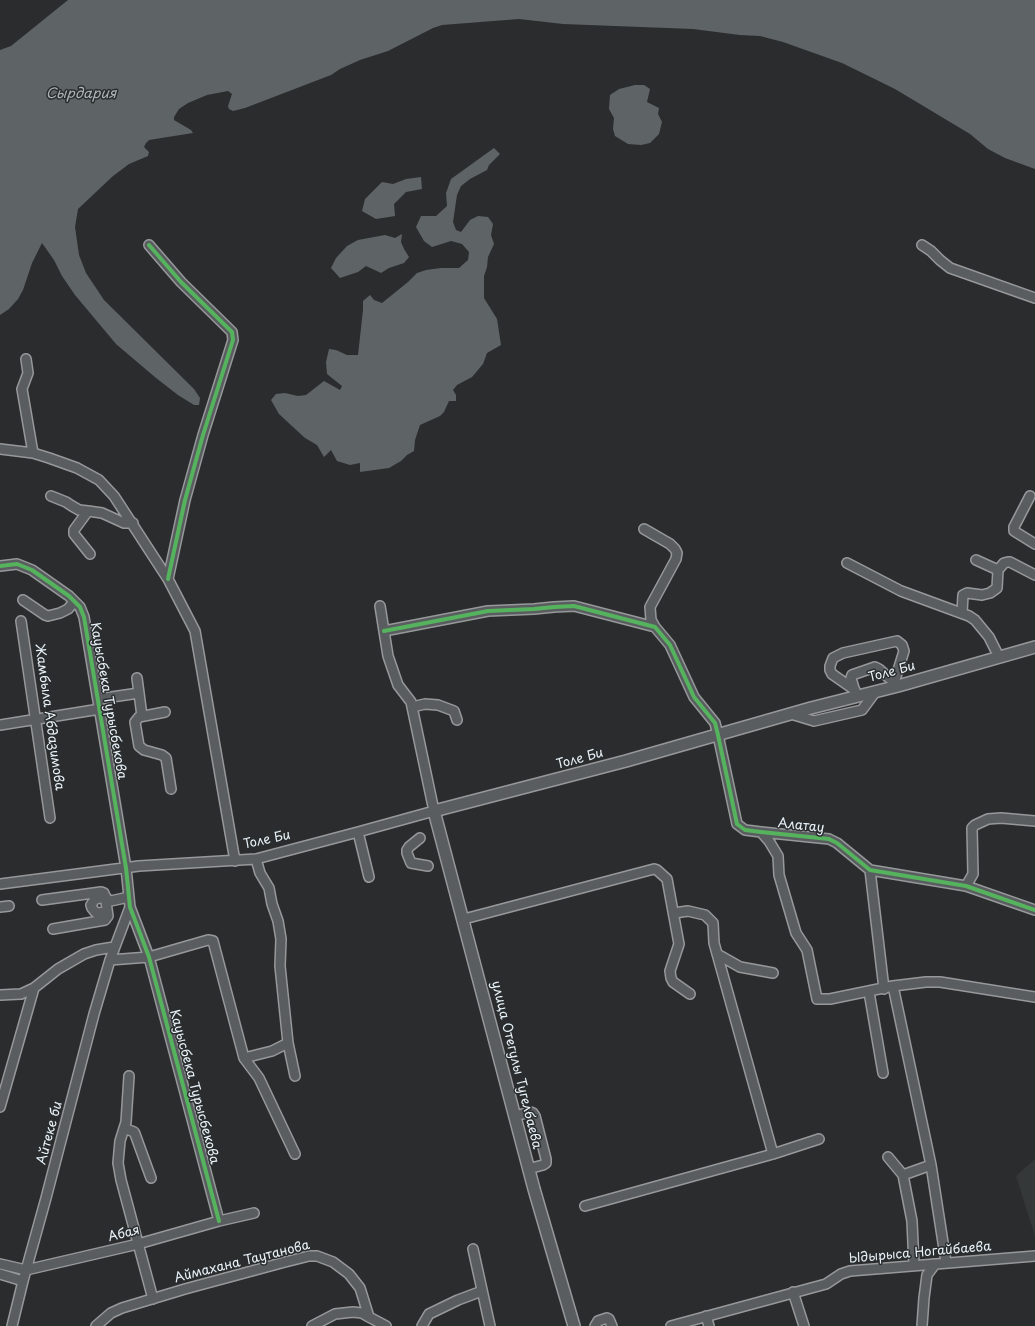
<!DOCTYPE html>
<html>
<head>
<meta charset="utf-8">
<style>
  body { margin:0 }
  canvas { display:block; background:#2b2c2d }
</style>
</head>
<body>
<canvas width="1035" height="1326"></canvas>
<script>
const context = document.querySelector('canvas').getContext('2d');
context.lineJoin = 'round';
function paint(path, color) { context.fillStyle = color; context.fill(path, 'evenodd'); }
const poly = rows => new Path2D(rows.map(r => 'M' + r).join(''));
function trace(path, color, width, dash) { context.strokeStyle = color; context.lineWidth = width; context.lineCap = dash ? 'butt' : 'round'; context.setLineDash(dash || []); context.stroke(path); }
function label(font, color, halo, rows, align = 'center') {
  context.font = font + ' "Playpen Sans",sans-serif'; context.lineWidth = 3; context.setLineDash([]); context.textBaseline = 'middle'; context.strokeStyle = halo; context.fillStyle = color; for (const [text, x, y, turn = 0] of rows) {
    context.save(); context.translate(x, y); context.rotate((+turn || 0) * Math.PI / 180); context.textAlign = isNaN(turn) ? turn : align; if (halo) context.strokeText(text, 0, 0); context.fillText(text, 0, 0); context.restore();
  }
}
paint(poly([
  [1035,1159,1035,1236,1016,1176]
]), '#353839');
paint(poly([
  [68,0,1035,0,1035,169,1005,158,988,149,970,134,895,89,842,63,783,42,760,36,740,35,693,29,563,24,519,19,442,25,433,28,388,51,360,60,340,69,331,75,245,108,233,111,229,109,228,106,232,94,228,91,207,95,188,103,179,109,174,117,174,120,191,130,193,133,149,140,146,143,144,147,149,152,148,156,129,164,113,176,78,209,75,227,79,255,86,273,104,300,194,389,200,398,199,405,194,405,178,395,156,378,116,344,75,295,62,276,54,260,42,243,32,263,23,290,18,299,9,309,0,315,0,50,11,46],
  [635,85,644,85,650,89,647,102,659,108,658,114,662,122,659,134,650,143,641,145,628,144,615,136,613,129,614,118,609,109,610,95,619,89],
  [494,148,500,154,489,165,487,170,470,179,461,186,457,195,453,222,456,230,461,232,470,220,478,216,488,217,493,224,491,235,494,244,488,257,487,267,484,276,484,298,497,319,501,345,487,353,483,364,472,377,457,385,453,390,456,395,456,401,449,401,444,412,440,416,420,425,415,440,414,451,407,455,401,461,389,468,360,472,360,463,350,465,337,461,331,450,324,457,317,445,305,438,279,414,271,400,276,394,285,393,298,396,306,395,324,381,340,390,342,386,327,374,326,362,329,349,336,350,347,355,358,355,363,310,363,301,370,295,374,300,382,303,408,282,417,273,426,270,441,268,459,268,468,260,469,252,462,244,451,241,432,247,424,241,416,227,421,216,436,216,447,206,446,193,451,179],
  [421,177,422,189,406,192,394,204,395,216,376,219,362,211,365,199,382,182,393,184,406,179],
  [402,234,401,242,404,249,409,257,404,263,389,268,381,273,366,266,358,272,340,278,331,268,336,258,347,246,358,240,385,235,395,238]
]), '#5e6365');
const minor = poly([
  [149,245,181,282,232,332,233,340,203,435,185,500,168,579],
  [922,245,931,251,940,260,950,268,1035,298],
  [26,359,28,373,22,389,33,453],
  [0,449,33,453,49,458,77,468,99,480,114,496,168,579,195,631,235,861],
  [51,496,66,502,72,506,79,510,88,511],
  [1030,496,1014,527,1014,531,1035,544],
  [644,529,670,544,675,549,677,553,676,559,650,607,651,620,655,627],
  [90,554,74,534,74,530,88,511,102,513,124,523,133,523],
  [976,560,998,570],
  [847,563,901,591,969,616,975,620,989,637,999,657],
  [0,566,17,564,32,570,69,596,80,607,84,617,126,868,130,907,149,957,219,1221],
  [23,600,45,615,48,616,60,613,68,609,74,602],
  [962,613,963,595,967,593,982,595,990,593,997,588,998,570,1004,563,1008,562,1010,562,1035,575],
  [21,621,50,818],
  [384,631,488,611,534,609,554,607,574,606,655,627,670,645,694,697,715,723,718,735,737,824,745,830,761,832,829,839,837,843,870,870,966,886,1035,910],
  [137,678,142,716],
  [855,690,832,674,830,670,830,666,833,658,843,653,897,641,902,645,904,651,894,683],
  [855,692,851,678,852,675,875,667,879,669,898,686],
  [98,699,139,693],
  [412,707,425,704,438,705,454,711,457,720],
  [165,712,139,717,135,722,139,746,144,750,162,755,166,758,171,789],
  [791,714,814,721,862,710,876,691],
  [0,725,100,709],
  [358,832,369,877],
  [761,832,769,841,778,856,779,875,796,933,807,950,817,999,830,999,893,986,926,982,940,982,1035,997],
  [420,838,409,847,407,850,407,853,411,863,428,866],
  [256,859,260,873,269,888,272,904,278,921,281,939,280,966,288,1043,295,1076],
  [870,870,884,989],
  [0,884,139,866,256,859,358,832,434,811,411,702,398,685,388,656,380,606],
  [966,886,973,874,972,828,975,825,988,819,1001,818,1035,821],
  [106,897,95,899,91,905,92,908,96,913,107,912],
  [42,900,101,892,104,893,106,902],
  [0,907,9,906],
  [674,913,688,911,705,915,713,923,714,943,773,1154],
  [464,919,654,869,657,870,667,879,679,944,670,971,671,978,673,982,690,994],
  [53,929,105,920,108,916,106,902,129,897],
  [717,954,740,967,773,973],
  [110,960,149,957,208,940,213,941,244,1058,259,1078,295,1154],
  [893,986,931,1165,946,1262],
  [869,992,883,1073],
  [0,995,21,994,34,988,58,969,84,954,96,950,114,947],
  [244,1058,272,1051,288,1043],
  [129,1076,126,1122,120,1141,118,1163,121,1180,153,1299],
  [0,1107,34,988],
  [515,1116,530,1112,533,1113,535,1116,546,1159,546,1163,543,1165,528,1169],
  [124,1128,134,1132,135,1134,151,1178],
  [888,1157,903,1175,912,1221,914,1265],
  [903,1175,931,1165],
  [585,1206,773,1154,819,1139],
  [473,1249,490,1326],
  [0,1264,26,1270,39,1267,138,1244,219,1221,254,1213],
  [0,1274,23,1281],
  [793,1292,804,1326],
  [706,1316,709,1326],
  [12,1326,23,1281,46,1198,94,1014,110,960,130,907],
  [96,1326,111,1313,122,1308,185,1289,285,1262,309,1256,317,1256,333,1262,349,1274,360,1288,369,1317,386,1326],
  [312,1326,335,1314,353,1312,362,1313,369,1317],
  [422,1326,429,1314,458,1300,482,1291],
  [595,1326,598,1321,607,1318,609,1319,612,1326],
  [671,1326,826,1284,841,1274,850,1271,1035,1256],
  [922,1326,924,1298,927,1275,933,1267,933,1264]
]);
const major = poly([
  [574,1326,534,1189,434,811,626,761,811,708,898,686,1035,647]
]);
trace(minor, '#96989a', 12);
trace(major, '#96989a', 14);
trace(minor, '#5a5d60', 9);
trace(major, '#5a5d60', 11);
trace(poly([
  [149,245,181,282,232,332,233,340,203,435,185,500,168,579],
  [0,566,17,564,32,570,69,596,80,607,84,617,126,868,130,907,149,957,219,1221],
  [384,631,488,611,534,609,554,607,574,606,655,627,670,645,694,697,715,723,718,735,737,824,745,830,761,832,829,839,837,843,870,870,966,886,1035,910]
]), '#56b35d', 4);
label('13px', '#e8f1f8', '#2a2d2e', [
  ["Толе Би",892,672,-15],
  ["Кауысбека Турысбекова",108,701,80],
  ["Жамбыла Абдазимова",49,717,82],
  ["Толе Би",580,759,-15],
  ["Алатау",801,826,6],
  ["Толе Би",267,840,-12],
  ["улица Отегулы Тугелбаева",516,1065,76],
  ["Кауысбека Турысбекова",194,1087,75],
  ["Айтеке би",50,1133,-75],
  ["Абая",124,1234,-14],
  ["Ыдырыса Ногайбаева",920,1253,-5],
  ["Аймахана Таутанова",242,1262,-14]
]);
label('italic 14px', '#acb3b9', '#2a2d2e', [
  ["Сырдария",81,94]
]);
</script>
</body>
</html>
